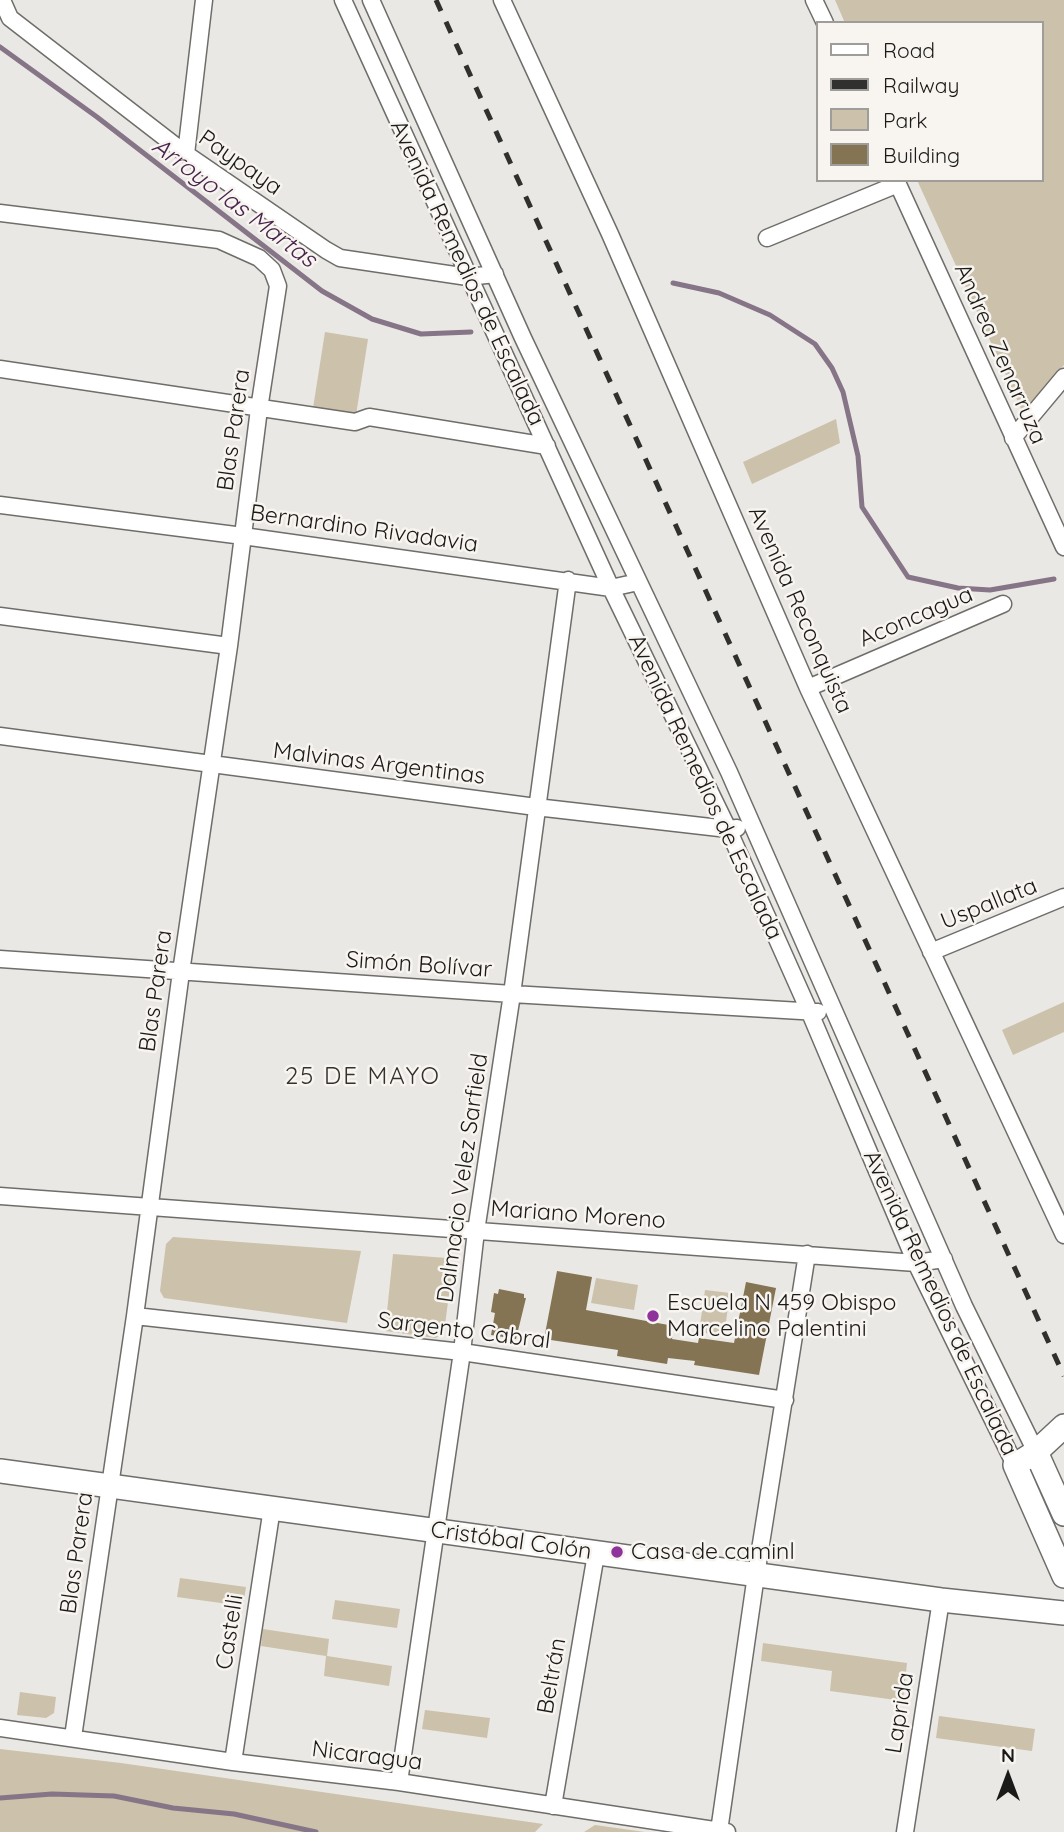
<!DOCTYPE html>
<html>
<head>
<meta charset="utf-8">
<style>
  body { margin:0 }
  #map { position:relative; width:1064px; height:1832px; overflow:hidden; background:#eae8e4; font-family:Quicksand,sans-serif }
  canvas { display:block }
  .legend { position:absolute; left:816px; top:21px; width:228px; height:161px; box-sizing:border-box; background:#f8f5f1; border:2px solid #9f9d9a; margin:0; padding:9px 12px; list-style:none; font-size:21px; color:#1a1a18 }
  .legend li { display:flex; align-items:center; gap:14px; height:35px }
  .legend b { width:35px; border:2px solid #9f9d9a }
  .north { position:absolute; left:973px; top:1741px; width:70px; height:70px; -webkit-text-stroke:5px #f8f5f1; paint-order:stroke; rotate:0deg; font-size:19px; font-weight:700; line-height:28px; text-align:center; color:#1a1a18 }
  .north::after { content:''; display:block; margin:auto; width:24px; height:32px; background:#1a1a18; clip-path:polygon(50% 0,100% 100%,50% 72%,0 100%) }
</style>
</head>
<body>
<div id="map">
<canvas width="1064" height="1832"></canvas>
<ul class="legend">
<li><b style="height:9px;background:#fff"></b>Road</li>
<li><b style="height:9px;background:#30302e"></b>Railway</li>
<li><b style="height:19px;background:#ccc1aa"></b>Park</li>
<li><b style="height:19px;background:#857454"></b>Building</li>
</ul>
<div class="north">N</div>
</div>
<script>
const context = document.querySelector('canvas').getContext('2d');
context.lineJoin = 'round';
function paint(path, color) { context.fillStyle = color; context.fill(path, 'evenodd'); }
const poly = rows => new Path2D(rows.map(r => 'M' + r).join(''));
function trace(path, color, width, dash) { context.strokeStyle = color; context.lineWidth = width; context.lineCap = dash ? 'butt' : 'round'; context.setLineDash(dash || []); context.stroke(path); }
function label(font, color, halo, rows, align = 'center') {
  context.font = font + ' Quicksand,sans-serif'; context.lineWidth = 5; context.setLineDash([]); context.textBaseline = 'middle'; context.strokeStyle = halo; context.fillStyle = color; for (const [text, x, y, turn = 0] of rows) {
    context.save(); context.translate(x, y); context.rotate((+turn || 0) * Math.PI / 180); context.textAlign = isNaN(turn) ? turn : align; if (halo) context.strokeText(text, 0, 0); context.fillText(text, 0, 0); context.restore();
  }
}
paint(poly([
  [835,0,1064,0,1064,365,1023,413,917,180,1041,180,1041,23,845,23],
  [325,332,368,339,356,415,313,408],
  [836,419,840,443,752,484,743,462],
  [1064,1002,1064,1032,1013,1055,1002,1030],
  [173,1237,361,1251,347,1323,164,1298,160,1291,166,1244],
  [393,1254,447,1258,453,1265,444,1332,436,1338,385,1331],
  [596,1278,638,1285,634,1310,591,1303],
  [705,1290,730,1293,724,1336,699,1332],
  [180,1578,246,1587,243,1606,177,1597],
  [335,1600,400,1609,397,1628,332,1619],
  [263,1629,329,1639,327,1656,392,1666,389,1686,324,1676,326,1656,261,1646],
  [763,1643,907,1663,903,1701,830,1691,832,1671,761,1661],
  [20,1692,56,1697,54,1713,46,1718,17,1715],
  [425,1710,490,1718,487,1738,422,1729],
  [939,1716,1035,1729,1032,1751,936,1738],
  [0,1749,121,1763,543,1824,535,1832,0,1832],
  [595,1825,645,1832,584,1832]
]), '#ccc1aa');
trace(poly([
  [0,47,97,117,322,291,372,319,421,334,471,332],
  [673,283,719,293,770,315,815,344,832,368,843,392,858,456,862,507,908,577,958,588,990,590,1054,579],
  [0,1798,52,1794,114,1796,173,1808,234,1814,316,1832]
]), '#867487', 5);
paint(poly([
  [557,1271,592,1277,586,1310,674,1326,672,1339,698,1343,699,1338,734,1343,746,1282,776,1288,759,1375,694,1365,695,1361,668,1358,667,1364,617,1356,618,1350,544,1339],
  [499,1289,524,1294,524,1298,526,1298,516,1339,491,1335,495,1313,491,1312,494,1293,498,1294]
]), '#857454');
const street = poly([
  [2,0,10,18,186,154,326,250,340,258,468,277,495,274],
  [343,0,611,588,728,829,810,1013,916,1263,1015,1465],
  [371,0,523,338,729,772,964,1306,1036,1452],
  [502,0,610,234,808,688,1064,1235],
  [814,0,825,23],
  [186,154,204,0],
  [896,180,1064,547],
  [0,213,219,240,259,258,272,270,278,286,259,409,229,646,181,972,135,1316,73,1737],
  [767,238,898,184],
  [0,369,355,422,369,417,547,446],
  [1013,438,1064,377],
  [0,505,243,536,611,588,638,582],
  [0,616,229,646],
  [808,688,1003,604],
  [0,736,536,807,728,829,737,828],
  [931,952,1064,897],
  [0,959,512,994,818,1012],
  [0,1196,916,1263,944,1259],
  [135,1316,462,1352,785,1400],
  [0,1728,233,1762,399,1782,727,1832],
  [233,1762,272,1508],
  [399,1782,462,1352,476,1231,512,994,568,580],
  [553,1806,596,1554],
  [719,1831,756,1575,807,1254],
  [905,1832,941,1600]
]);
const secondary = poly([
  [1064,1426,1036,1452,1015,1465,1064,1576],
  [1036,1452,1064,1514],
  [0,1471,941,1600,1064,1613]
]);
trace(street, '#6f6d6a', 19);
trace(secondary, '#6f6d6a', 26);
trace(street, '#fff', 16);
trace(secondary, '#fff', 23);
trace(poly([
  [436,0,1064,1376]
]), '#30302e', 5, [12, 12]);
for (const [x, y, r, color] of [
  [653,1316,7,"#90329c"],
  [617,1552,7,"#90329c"]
]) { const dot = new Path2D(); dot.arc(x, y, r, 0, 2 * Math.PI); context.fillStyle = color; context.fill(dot); trace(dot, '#f8f5f1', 2.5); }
label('23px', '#1a1a18', '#f8f5f1', [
  ["Paypaya",240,163,35],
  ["Avenida Remedios de Escalada",467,273,65],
  ["Andrea Zenarruza",1000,354,66],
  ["Blas Parera",234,430,-82],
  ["Bernardino Rivadavia",364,529,8],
  ["Avenida Reconquista",800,610,66],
  ["Aconcagua",916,617,-23],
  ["Malvinas Argentinas",379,764,7],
  ["Avenida Remedios de Escalada",705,787,65],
  ["Uspallata",989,904,-22],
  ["Simón Bolívar",419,965,4],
  ["Blas Parera",156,991,-82],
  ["Dalmacio Velez Sarfield",463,1178,-82],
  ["Mariano Moreno",578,1215,4],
  ["Avenida Remedios de Escalada",940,1303,65],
  ["Sargento Cabral",464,1331,7],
  ["Cristóbal Colón",511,1541,8],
  ["Blas Parera",77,1553,-82],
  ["Castelli",230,1632,-81],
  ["Beltrán",552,1676,-80],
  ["Laprida",900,1713,-81],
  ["Nicaragua",367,1756,7]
]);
label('23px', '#1a1a18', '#f8f5f1', [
  ["Escuela N 459 Obispo",667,1303],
  ["Marcelino Palentini",667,1329],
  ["Casa de caminl",631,1552]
], 'left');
label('italic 24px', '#48244c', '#f8f5f1', [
  ["Arroyo las Martas",234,203,37]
]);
context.letterSpacing = '2px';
label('24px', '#33322e', '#f8f5f1', [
  ["25 DE MAYO",363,1077]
]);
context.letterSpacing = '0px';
</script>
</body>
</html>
